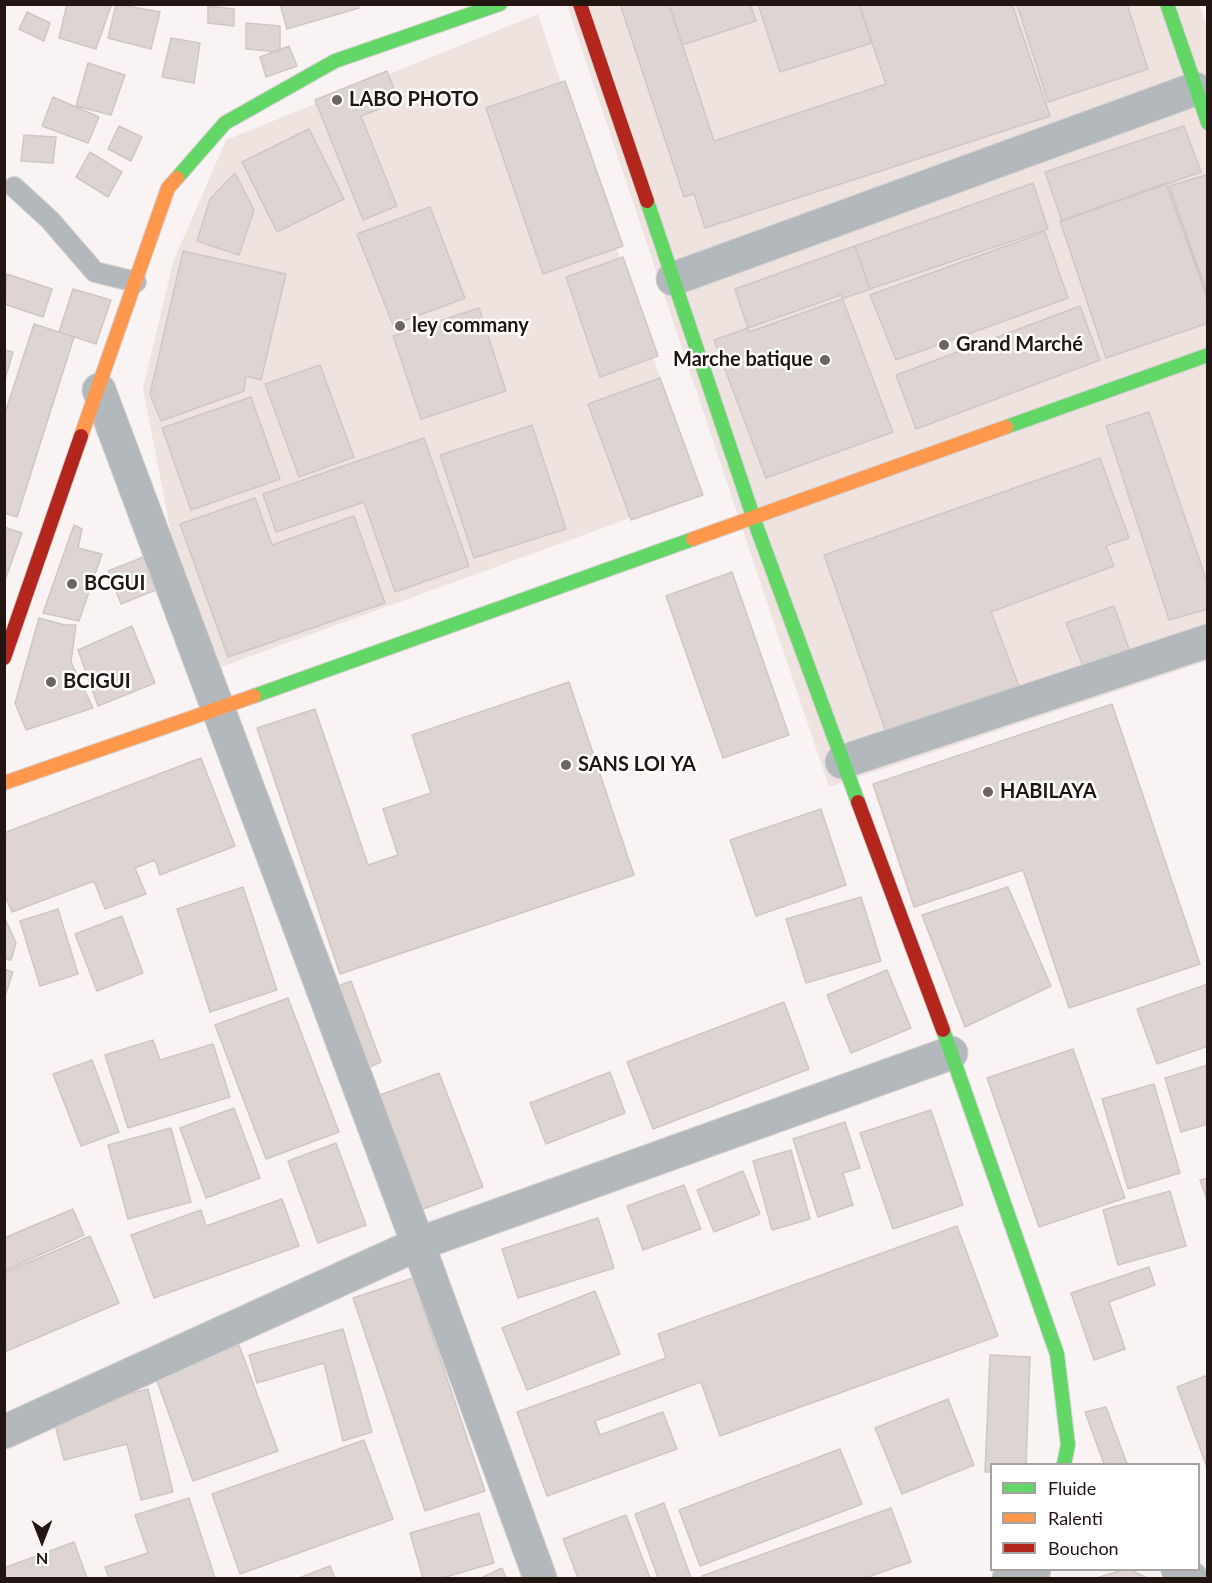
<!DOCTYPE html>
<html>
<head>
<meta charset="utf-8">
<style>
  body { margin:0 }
  #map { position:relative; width:1212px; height:1583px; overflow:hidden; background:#f9f4f3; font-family:Lato,sans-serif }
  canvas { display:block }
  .frame { position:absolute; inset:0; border:6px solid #221512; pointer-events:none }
  .legend { position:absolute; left:990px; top:1463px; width:210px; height:108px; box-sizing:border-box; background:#fff; border:2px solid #a7a1a0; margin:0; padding:8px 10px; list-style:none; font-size:18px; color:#221512 }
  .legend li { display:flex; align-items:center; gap:12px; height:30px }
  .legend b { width:30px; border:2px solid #a7a1a0 }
  .north { position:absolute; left:12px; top:1511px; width:60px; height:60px; -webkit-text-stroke:4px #fff; paint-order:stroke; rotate:180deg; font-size:16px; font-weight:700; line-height:24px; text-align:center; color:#221512 }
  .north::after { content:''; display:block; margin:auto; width:21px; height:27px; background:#221512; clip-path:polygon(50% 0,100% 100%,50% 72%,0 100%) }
</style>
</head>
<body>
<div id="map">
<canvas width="1212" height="1583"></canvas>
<div class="frame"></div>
<ul class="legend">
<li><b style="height:8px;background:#63d668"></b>Fluide</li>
<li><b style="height:8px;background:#ff974d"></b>Ralenti</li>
<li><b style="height:8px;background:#b3261e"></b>Bouchon</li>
</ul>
<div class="north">N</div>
</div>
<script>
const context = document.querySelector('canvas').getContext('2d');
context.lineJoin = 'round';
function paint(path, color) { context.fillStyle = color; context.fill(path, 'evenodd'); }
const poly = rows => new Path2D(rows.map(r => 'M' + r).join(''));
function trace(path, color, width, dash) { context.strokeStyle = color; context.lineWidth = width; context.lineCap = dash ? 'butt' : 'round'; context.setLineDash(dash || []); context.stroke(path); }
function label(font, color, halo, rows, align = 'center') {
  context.font = font + ' Lato,sans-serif'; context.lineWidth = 5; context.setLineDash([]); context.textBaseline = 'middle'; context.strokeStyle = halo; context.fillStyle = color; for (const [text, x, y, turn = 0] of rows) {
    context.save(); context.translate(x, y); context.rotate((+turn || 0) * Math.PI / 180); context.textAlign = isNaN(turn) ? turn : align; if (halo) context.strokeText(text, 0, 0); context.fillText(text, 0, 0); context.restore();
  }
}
paint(poly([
  [567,5,1199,5,1208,28,1207,661,829,787],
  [538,14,699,493,221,667,171,533,143,389,173,262,226,140]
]), '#efe3e0');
const building = poly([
  [67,4,111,6,96,49,59,38,67,4],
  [116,4,160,12,151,49,108,38,116,4],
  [280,4,358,4,359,8,287,29,280,4],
  [620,4,669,4,714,141,886,84,859,4,1012,4,1050,116,705,228,694,194,684,197,620,4],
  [669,4,750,4,756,21,682,45,669,4],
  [758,4,859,4,872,43,780,72,758,4],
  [1017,4,1127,4,1148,69,1048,102,1017,4],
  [208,6,234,9,234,26,208,23,208,6],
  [27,12,50,23,44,41,19,29,27,12],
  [246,23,280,26,280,52,246,49,246,23],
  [171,38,200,43,194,83,162,77,171,38],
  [289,46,297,66,266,77,260,57,289,46],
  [88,63,125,75,111,115,76,106,88,63],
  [387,71,399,101,361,116,397,206,363,220,315,100,387,71],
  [565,81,623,246,543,274,486,108,565,81],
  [53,97,99,117,88,143,42,126,53,97],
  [119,126,142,137,131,161,108,149,119,126],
  [1184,126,1201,172,1062,221,1045,172,1184,126],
  [309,129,344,199,277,232,242,162,309,129],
  [24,135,56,137,53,163,21,161,24,135],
  [90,152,122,172,108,197,76,177,90,152],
  [235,173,254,210,239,255,197,241,210,199,235,173],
  [1206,175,1208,179,1208,296,1169,186,1206,175],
  [1033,183,1048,229,870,289,855,246,1033,183],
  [1166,183,1208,300,1208,323,1106,358,1060,221,1166,183],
  [430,207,465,298,393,325,357,234,430,207],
  [1045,232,1068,298,896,360,870,295,1045,232],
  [855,246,870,289,749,332,735,289,855,246],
  [183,251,286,274,261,380,246,376,244,391,161,421,150,394,183,251],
  [623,257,658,356,600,377,566,277,623,257],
  [7,274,52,289,43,317,4,304,7,274],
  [73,289,111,300,96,344,59,332,73,289],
  [841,295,893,432,766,478,714,340,841,295],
  [1080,306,1100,360,916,429,896,375,1080,306],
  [479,308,506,391,421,419,393,336,479,308],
  [34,324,74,337,17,517,4,513,4,416,34,324],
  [4,350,13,352,4,383,4,350],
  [320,365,354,457,299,477,265,384,320,365],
  [660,378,703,495,631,520,588,404,660,378],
  [251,397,280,479,191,510,162,428,251,397],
  [1149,412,1208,585,1208,609,1169,620,1106,426,1149,412],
  [532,425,566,529,474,558,440,455,532,425],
  [424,438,469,566,395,592,364,502,276,532,263,494,424,438],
  [1100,458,1129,538,1106,546,1114,566,991,612,1020,689,887,735,824,555,1100,458],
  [255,498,272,545,354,516,385,603,228,657,180,524,255,498],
  [74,525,82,529,78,548,102,554,79,621,43,613,74,525],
  [4,527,22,533,4,583,4,527],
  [151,554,163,587,121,604,108,571,151,554],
  [732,572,789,735,723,758,666,596,732,572],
  [1114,606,1129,649,1083,666,1066,623,1114,606],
  [39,618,65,625,76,625,71,662,93,708,26,730,15,703,39,618],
  [132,626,155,683,98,706,78,650,132,626],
  [569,682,634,875,340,974,257,728,315,709,368,865,398,855,383,809,431,793,412,735,569,682],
  [1112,704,1200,964,1069,1008,1023,870,914,907,873,784,1112,704],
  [201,758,235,846,160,875,155,860,135,868,146,894,105,909,94,881,12,912,4,894,4,833,201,758],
  [821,809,846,885,756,916,730,840,821,809],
  [243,887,277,990,210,1012,177,909,243,887],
  [1008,887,1051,986,965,1027,922,915,1008,887],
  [861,897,881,961,806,983,786,919,861,897],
  [58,909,78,974,40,986,20,921,58,909],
  [4,916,16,943,11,960,4,959,4,916],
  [122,916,143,973,97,991,75,934,122,916],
  [4,969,13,972,4,999,4,969],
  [887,970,911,1028,851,1053,827,995,887,970],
  [351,981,381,1062,362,1070,333,988,351,981],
  [1208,984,1208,1046,1157,1064,1137,1009,1208,984],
  [288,998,339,1132,266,1159,215,1025,288,998],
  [784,1002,809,1069,653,1129,627,1062,784,1002],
  [153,1040,160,1060,213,1044,230,1097,128,1128,105,1055,153,1040],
  [1073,1049,1125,1198,1039,1227,987,1078,1073,1049],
  [92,1060,119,1132,81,1146,53,1074,92,1060],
  [1208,1065,1208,1124,1181,1132,1165,1078,1208,1065],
  [610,1072,625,1113,546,1144,530,1103,610,1072],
  [439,1073,483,1187,423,1209,380,1095,439,1073],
  [1154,1084,1180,1173,1128,1189,1102,1099,1154,1084],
  [234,1108,260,1178,206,1198,180,1128,234,1108],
  [931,1110,963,1205,893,1229,860,1133,931,1110],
  [845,1122,860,1168,843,1173,853,1205,818,1217,793,1139,845,1122],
  [171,1128,191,1202,128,1219,108,1145,171,1128],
  [336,1143,366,1225,318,1243,288,1161,336,1143],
  [791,1150,810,1219,772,1230,753,1161,791,1150],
  [743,1171,760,1214,714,1232,697,1190,743,1171],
  [1208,1178,1208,1202,1200,1180,1208,1178],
  [684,1185,701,1229,643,1250,627,1206,684,1185],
  [1170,1191,1186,1246,1118,1265,1103,1210,1170,1191],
  [282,1199,299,1246,154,1298,131,1235,201,1210,206,1226,282,1199],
  [73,1209,84,1235,4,1271,4,1238,73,1209],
  [598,1218,614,1268,518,1298,502,1249,598,1218],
  [957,1226,998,1336,720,1436,701,1382,595,1421,600,1435,663,1412,677,1449,547,1496,517,1412,666,1358,658,1334,957,1226],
  [90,1236,119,1303,4,1352,4,1273,90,1236],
  [1149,1267,1155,1285,1109,1302,1125,1349,1094,1360,1071,1293,1149,1267],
  [413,1278,485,1491,425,1511,353,1298,413,1278],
  [595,1291,620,1354,527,1390,502,1328,595,1291],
  [343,1329,372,1432,343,1441,324,1363,257,1383,249,1355,343,1329],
  [239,1345,278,1451,193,1481,155,1375,239,1345],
  [990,1355,1030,1357,1026,1464,992,1464,992,1472,985,1472,990,1355],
  [1208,1375,1208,1470,1177,1387,1208,1375],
  [148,1389,173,1492,141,1500,127,1444,64,1460,52,1413,148,1389],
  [948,1399,974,1465,902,1494,875,1428,948,1399],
  [1106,1407,1127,1464,1104,1464,1085,1412,1106,1407],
  [364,1440,393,1519,240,1574,212,1494,364,1440],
  [840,1449,862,1504,700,1566,679,1510,840,1449],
  [189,1498,215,1578,109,1578,105,1567,148,1553,135,1515,189,1498],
  [664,1503,691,1578,658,1578,635,1514,664,1503],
  [891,1508,911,1562,865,1578,702,1578,702,1576,891,1508],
  [479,1513,494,1563,442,1578,423,1578,410,1533,479,1513],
  [626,1515,650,1578,578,1578,563,1539,626,1515],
  [74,1542,87,1578,4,1578,4,1568,74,1542],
  [330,1566,335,1578,299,1578,330,1566],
  [502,1568,506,1578,481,1578,502,1568],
  [1123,1570,1131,1570,1147,1578,1096,1578,1123,1570]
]);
paint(building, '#ded4d1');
trace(building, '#d0c7c5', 1.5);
const lane = poly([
  [14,187,50,220,95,272,136,282]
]);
const street = poly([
  [673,279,1195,89],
  [99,390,418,1244,540,1578],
  [842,762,1208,641],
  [4,1432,418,1244,951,1053],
  [1178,1570,1191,1578],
  [1009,1578,1034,1570]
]);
const fast = poly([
  [1167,4,1208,123],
  [177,178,225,123,335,61,500,4],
  [647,201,757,528,858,802],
  [1006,427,1208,355],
  [254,696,693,539],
  [943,1030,1057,1354,1068,1445,1064,1464]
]);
const slow = poly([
  [81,436,168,188,177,178],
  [693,539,1006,427],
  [4,783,254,696]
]);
const jam = poly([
  [580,4,647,201],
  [4,658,81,436],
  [858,802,943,1030]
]);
trace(lane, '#d6d1d0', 22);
trace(street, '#d6d1d0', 35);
trace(fast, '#d6d1d0', 16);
trace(slow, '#d6d1d0', 16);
trace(jam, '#d6d1d0', 16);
trace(lane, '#b2b8bc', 20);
trace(street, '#b2b8bc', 33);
trace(fast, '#63d668', 14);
trace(slow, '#ff974d', 14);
trace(jam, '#b3261e', 14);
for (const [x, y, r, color] of [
  [337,100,6,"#6d6361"],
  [400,326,6,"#6d6361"],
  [944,345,6,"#6d6361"],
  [825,360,6,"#6d6361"],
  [72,584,6,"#6d6361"],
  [51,682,6,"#6d6361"],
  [566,765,6,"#6d6361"],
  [988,792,6,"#6d6361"]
]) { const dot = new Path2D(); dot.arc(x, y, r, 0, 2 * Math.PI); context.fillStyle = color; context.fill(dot); trace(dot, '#fff', 2); }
label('bold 20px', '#221512', '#fff', [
  ["LABO PHOTO",349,100],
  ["ley commany",412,326],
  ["Grand Marché",956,345],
  ["Marche batique",813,360,"right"],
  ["BCGUI",84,584],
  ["BCIGUI",63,682],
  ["SANS LOI YA",578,765],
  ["HABILAYA",1000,792]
], 'left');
</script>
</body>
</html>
